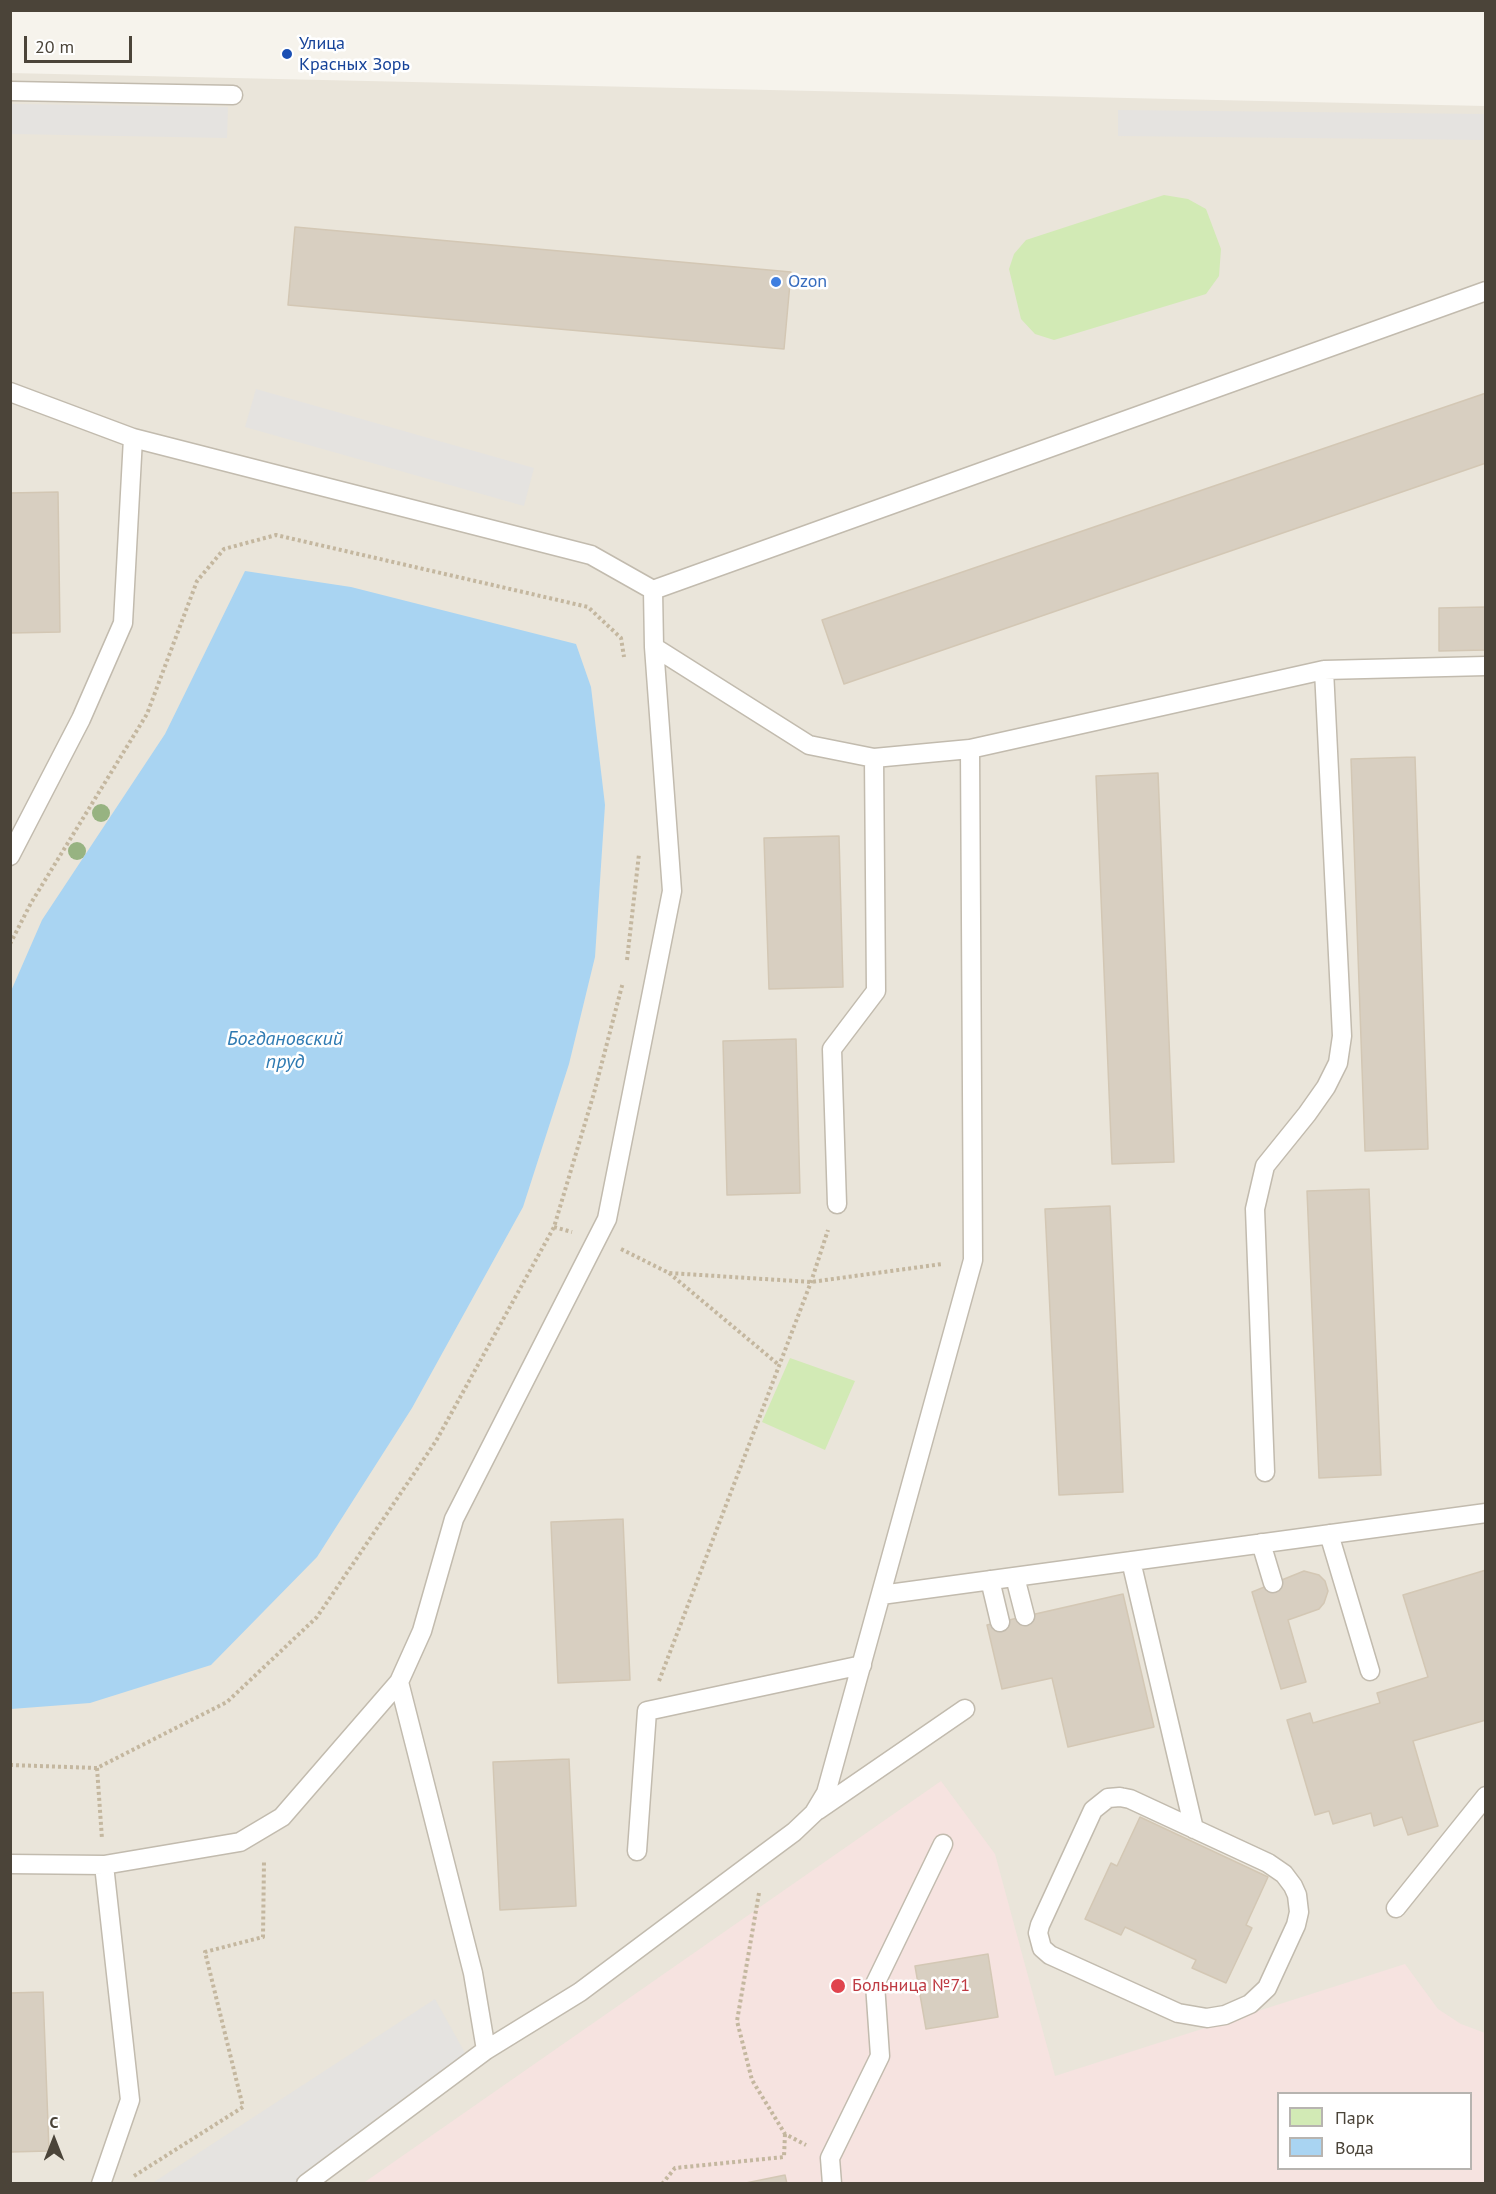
<!DOCTYPE html>
<html>
<head>
<meta charset="utf-8">
<style>
  body { margin:0 }
  #map { position:relative; width:1496px; height:2194px; overflow:hidden; background:#f6f3ec; font-family:"PT Sans",sans-serif }
  canvas { display:block }
  .frame { position:absolute; inset:0; border:12px solid #4b4439; pointer-events:none }
  .legend { position:absolute; left:1277px; top:2092px; width:195px; height:78px; box-sizing:border-box; background:#fff; border:2px solid #b7b4b0; margin:0; padding:8px 10px; list-style:none; font-size:18px; color:#4b4439 }
  .legend li { display:flex; align-items:center; gap:12px; height:30px }
  .legend b { width:30px; border:2px solid #b7b4b0 }
  .north { position:absolute; left:24px; top:2110px; width:60px; height:60px; -webkit-text-stroke:4px #fff; paint-order:stroke; rotate:0deg; font-size:16px; font-weight:700; line-height:24px; text-align:center; color:#4b4439 }
  .north::after { content:''; display:block; margin:auto; width:21px; height:27px; background:#4b4439; clip-path:polygon(50% 0,100% 100%,50% 72%,0 100%) }
  .scale { position:absolute; left:24px; top:36px; width:108px; height:27px; box-sizing:border-box; border:3px solid #4b4439; border-top:0; padding-left:8px; font-size:18px; line-height:21px; white-space:nowrap; color:#4b4439; -webkit-text-stroke:4px #fff; paint-order:stroke }
</style>
</head>
<body>
<div id="map">
<canvas width="1496" height="2194"></canvas>
<div class="frame"></div>
<ul class="legend">
<li><b style="height:16px;background:#d2eab5"></b>Парк</li>
<li><b style="height:16px;background:#a9d4f2"></b>Вода</li>
</ul>
<div class="north">С</div>
<div class="scale">20 m</div>
</div>
<script>
const context = document.querySelector('canvas').getContext('2d');
context.lineJoin = 'round';
function paint(path, color) { context.fillStyle = color; context.fill(path, 'evenodd'); }
const poly = rows => new Path2D(rows.map(r => 'M' + r).join(''));
function trace(path, color, width, dash) { context.strokeStyle = color; context.lineWidth = width; context.lineCap = dash ? 'butt' : 'round'; context.setLineDash(dash || []); context.stroke(path); }
function label(font, color, halo, rows, align = 'center') {
  context.font = font + ' "PT Sans",sans-serif'; context.lineWidth = 5; context.setLineDash([]); context.textBaseline = 'middle'; context.strokeStyle = halo; context.fillStyle = color; for (const [text, x, y, turn = 0] of rows) {
    context.save(); context.translate(x, y); context.rotate((+turn || 0) * Math.PI / 180); context.textAlign = isNaN(turn) ? turn : align; if (halo) context.strokeText(text, 0, 0); context.fillText(text, 0, 0); context.restore();
  }
}
paint(poly([
  [10,73,1485,106,1485,2183,11,2183],
  [1278,2094,1470,2094,1470,2168,1278,2168]
]), '#eae5da');
paint(poly([
  [941,1781,995,1854,1055,2076,1405,1964,1438,2009,1461,2024,1485,2033,1485,2183,362,2184],
  [1278,2094,1470,2094,1470,2168,1278,2168]
]), '#f6e3e0');
paint(poly([
  [1164,195,1188,199,1206,209,1221,249,1219,276,1206,294,1054,340,1035,334,1021,319,1009,269,1014,254,1026,240],
  [790,1358,855,1381,825,1450,762,1422]
]), '#d2eab5');
paint(poly([
  [11,104,228,107,227,138,11,134],
  [1118,110,1485,114,1485,140,1118,136],
  [256,389,534,468,524,506,245,427],
  [435,1999,470,2062,296,2183,151,2184]
]), '#e5e3e0');
paint(poly([
  [245,571,351,587,576,644,591,687,605,805,595,957,569,1064,523,1207,412,1408,317,1557,211,1665,90,1703,11,1709,11,991,42,920,165,734]
]), '#a9d4f2');
const building = poly([
  [295,227,791,272,784,349,288,305,295,227],
  [1486,393,1486,463,844,684,822,620,1486,393],
  [58,492,60,632,10,633,10,493,58,492],
  [1486,607,1486,650,1439,651,1439,608,1486,607],
  [1415,757,1428,1149,1365,1151,1351,759,1415,757],
  [1158,773,1174,1162,1112,1164,1096,776,1158,773],
  [839,836,843,987,769,989,764,838,839,836],
  [796,1039,800,1193,727,1195,723,1041,796,1039],
  [1369,1189,1381,1475,1319,1478,1307,1191,1369,1189],
  [1110,1206,1123,1492,1059,1495,1045,1209,1110,1206],
  [623,1519,630,1680,558,1683,551,1522,623,1519],
  [1486,1570,1486,1720,1413,1741,1438,1826,1408,1835,1402,1817,1374,1826,1371,1813,1333,1824,1329,1811,1315,1815,1287,1720,1310,1713,1313,1723,1380,1703,1377,1693,1428,1677,1403,1595,1486,1570],
  [1304,1571,1319,1575,1325,1581,1328,1591,1324,1603,1319,1609,1288,1620,1306,1682,1281,1689,1252,1592,1304,1571],
  [1123,1594,1154,1727,1068,1747,1052,1678,1002,1689,987,1625,1123,1594],
  [569,1759,576,1906,500,1910,493,1762,569,1759],
  [1140,1817,1268,1877,1246,1925,1252,1928,1226,1983,1192,1968,1196,1960,1125,1927,1121,1935,1085,1919,1111,1863,1117,1866,1140,1817],
  [988,1954,998,2017,926,2029,915,1966,988,1954],
  [43,1992,49,2151,10,2152,10,1993,43,1992],
  [785,2175,787,2184,741,2184,785,2175]
]);
paint(building, '#d8cfc1');
trace(building, '#d3c7b4', 1.5);
const lane = poly([
  [10,91,233,95],
  [10,392,133,438,591,555,653,590,1486,291],
  [654,647,809,745,874,758,970,749],
  [10,856,81,719,123,623,133,438],
  [837,1204,832,1049,876,991,874,758],
  [1265,1472,1255,1209,1265,1166,1307,1114,1326,1087,1338,1063,1342,1036,1324,670],
  [1329,1534,1370,1671],
  [1261,1543,1273,1583],
  [1131,1561,1194,1829],
  [1015,1577,1025,1616],
  [990,1580,1000,1622],
  [881,1595,1486,1513],
  [399,1682,473,1973,486,2050],
  [1120,1797,1130,1799,1268,1863,1284,1874,1293,1886,1297,1895,1299,1912,1296,1925,1267,1988,1250,2004,1225,2015,1207,2018,1178,2013,1050,1955,1042,1948,1038,1933,1040,1925,1093,1810,1108,1798,1120,1797],
  [818,1810,965,1709],
  [637,1851,647,1711,862,1665],
  [10,1864,104,1865,130,2100,101,2184],
  [104,1865,240,1842,282,1817,399,1682,422,1631,454,1519,607,1219,672,891,654,647,653,590],
  [1396,1908,1486,1796],
  [306,2184,486,2050,580,1992,763,1855,794,1832,814,1813,826,1793,973,1260,970,749,1324,670,1486,666],
  [832,2184,830,2158,880,2056,875,1984,943,1844]
]);
trace(lane, '#c2bbae', 21);
trace(poly([
  [10,944,31,903,147,714,197,581,224,549,276,535,588,607,621,638,624,657],
  [627,960,639,854],
  [554,1227,572,1232],
  [621,1249,669,1273,811,1282,942,1264],
  [669,1273,779,1365],
  [659,1681,811,1282,828,1230],
  [10,1765,97,1768,227,1702,317,1617,436,1441,554,1227,594,1093,623,982],
  [97,1768,102,1839],
  [759,1893,737,2021,752,2080,785,2134,806,2145],
  [134,2176,243,2107,205,1952,263,1937,264,1861],
  [662,2184,675,2168,784,2157,785,2134]
]), '#c4b79f', 4, [3, 3]);
trace(lane, '#fff', 18);
context.fillStyle = '#97b381';
for (const [x, y] of [
  [101,813],
  [77,851]
]) { context.beginPath(); context.arc(x, y, 9, 0, 2 * Math.PI); context.fill(); }
for (const [x, y, r, color] of [
  [287,54,6,"#1a4fb4"],
  [776,282,6,"#3f7fe0"],
  [838,1986,8,"#e0444e"]
]) { const dot = new Path2D(); dot.arc(x, y, r, 0, 2 * Math.PI); context.fillStyle = color; context.fill(dot); trace(dot, '#fff', 2); }
label('18px', '#164399', '#fff', [
  ["Улица",299,44],
  ["Красных Зорь",299,65]
], 'left');
label('18px', '#366cbe', '#fff', [
  ["Ozon",788,282]
], 'left');
label('18px', '#be3a42', '#fff', [
  ["Больница №71",852,1986]
], 'left');
label('italic 20px', '#2e7ab2', '#fff', [
  ["Богдановский",285,1039],
  ["пруд",285,1062]
]);
</script>
</body>
</html>
